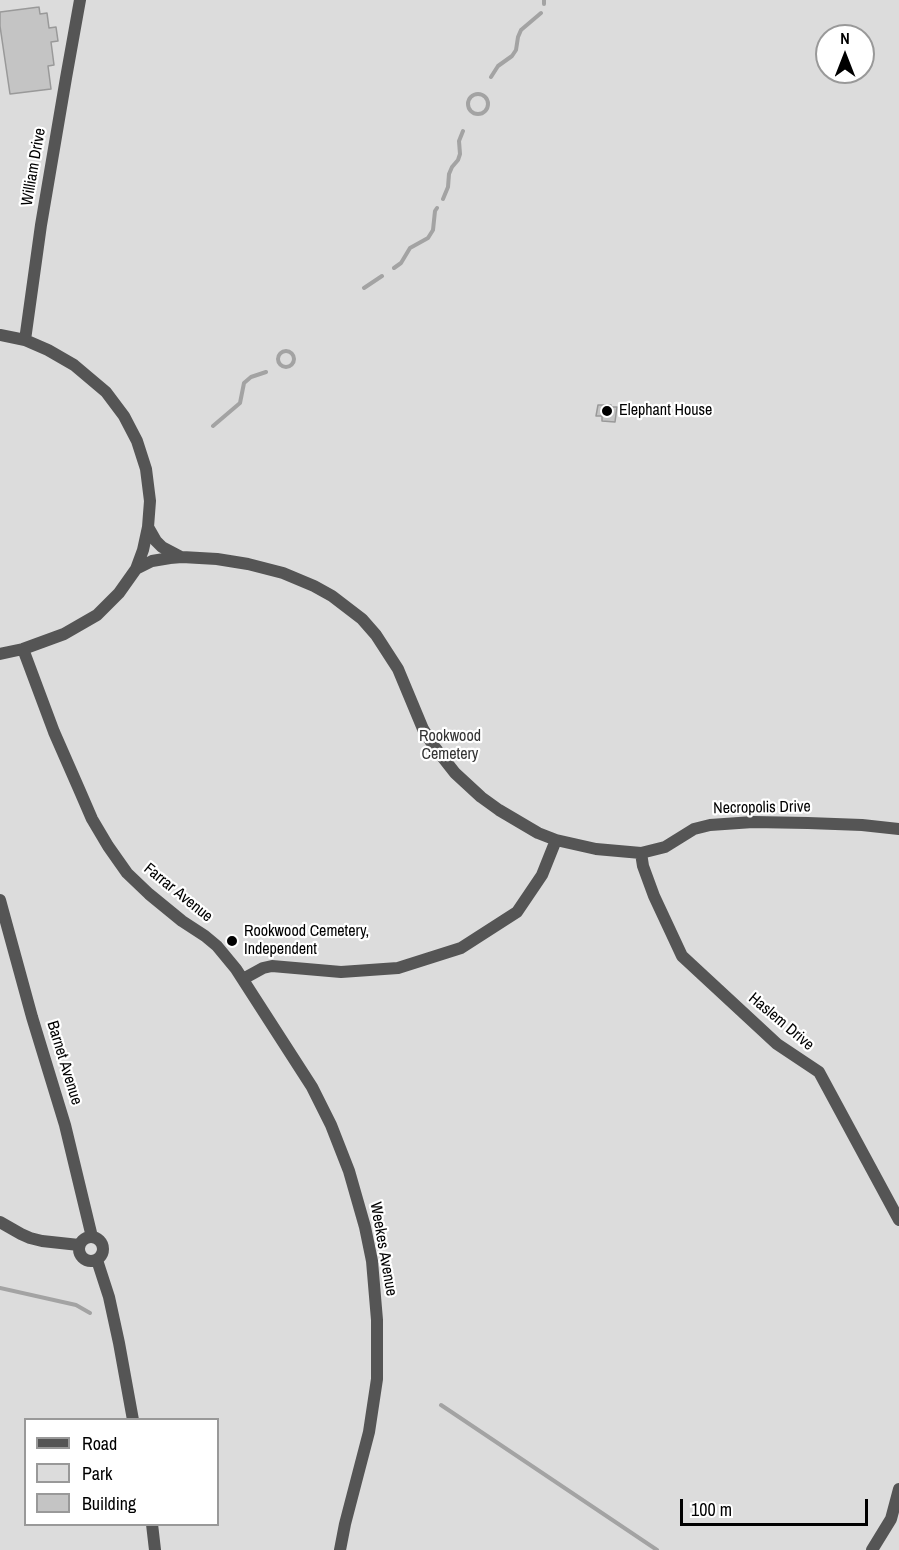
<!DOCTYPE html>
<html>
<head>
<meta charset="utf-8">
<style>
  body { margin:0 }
  #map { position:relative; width:899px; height:1550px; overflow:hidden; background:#fff; font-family:"Archivo Narrow",sans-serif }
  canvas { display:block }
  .legend { position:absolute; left:24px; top:1418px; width:195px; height:108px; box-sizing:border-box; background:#fff; border:2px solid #999; margin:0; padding:8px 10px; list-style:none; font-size:18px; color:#000 }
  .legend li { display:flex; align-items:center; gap:12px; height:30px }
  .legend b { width:30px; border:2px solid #999 }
  .north { position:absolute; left:815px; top:24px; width:60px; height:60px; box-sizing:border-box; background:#fff; border:2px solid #999; border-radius:50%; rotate:0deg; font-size:16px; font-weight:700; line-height:24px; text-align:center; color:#000 }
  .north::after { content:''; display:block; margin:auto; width:21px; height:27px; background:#000; clip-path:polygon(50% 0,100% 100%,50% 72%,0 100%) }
  .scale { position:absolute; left:680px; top:1499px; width:188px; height:27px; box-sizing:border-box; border:3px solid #000; border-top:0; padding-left:8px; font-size:18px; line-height:21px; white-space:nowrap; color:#000; -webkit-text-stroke:4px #fff; paint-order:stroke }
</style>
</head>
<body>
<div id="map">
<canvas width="899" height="1550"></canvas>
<ul class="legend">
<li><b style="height:8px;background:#555"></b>Road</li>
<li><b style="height:16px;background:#dcdcdc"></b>Park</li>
<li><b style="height:16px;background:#c4c4c4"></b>Building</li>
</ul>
<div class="north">N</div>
<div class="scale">100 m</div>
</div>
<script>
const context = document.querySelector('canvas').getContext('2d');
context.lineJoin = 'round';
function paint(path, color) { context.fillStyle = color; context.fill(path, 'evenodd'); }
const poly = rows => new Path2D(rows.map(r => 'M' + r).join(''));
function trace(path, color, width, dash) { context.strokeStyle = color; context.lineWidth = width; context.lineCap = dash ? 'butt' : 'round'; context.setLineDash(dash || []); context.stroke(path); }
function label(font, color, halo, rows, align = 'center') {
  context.font = font + ' "Archivo Narrow",sans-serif'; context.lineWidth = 4.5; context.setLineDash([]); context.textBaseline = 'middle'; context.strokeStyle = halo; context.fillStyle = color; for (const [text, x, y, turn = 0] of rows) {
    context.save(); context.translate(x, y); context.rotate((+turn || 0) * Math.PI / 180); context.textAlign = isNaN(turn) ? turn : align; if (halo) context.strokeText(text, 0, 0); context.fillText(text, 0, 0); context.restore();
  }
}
paint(poly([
  [0,0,899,0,899,1550,0,1550],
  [827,36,863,36,863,72,827,72],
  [26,1420,218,1420,218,1524,26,1524]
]), '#dcdcdc');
trace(poly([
  [544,4,544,0],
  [491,77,498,66,512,56,516,50,518,37,521,30,541,13],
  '468 104a10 10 0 1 1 20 0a10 10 0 1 1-20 0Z',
  [443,199,448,187,449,174,452,167,458,160,460,154,459,141,463,131],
  [394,268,401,263,410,248,428,238,433,230,435,211,437,208],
  [364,288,382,276],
  '278 359a8 8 0 1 1 16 0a8 8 0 1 1-16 0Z',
  [213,426,240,403,244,383,251,377,266,372],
  [0,1288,76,1305,90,1313],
  [441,1405,657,1550]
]), '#a3a3a3', 4);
const building = poly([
  [39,7,40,14,47,13,49,28,56,27,58,41,51,42,54,65,48,66,51,89,10,94,0,26,0,12,39,7],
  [598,405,611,405,611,407,617,407,615,422,602,421,602,416,596,416,598,405]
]);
paint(building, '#c4c4c4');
trace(building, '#999', 1.5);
trace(poly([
  [0,335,25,340,48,350,74,365,106,392,124,416,137,441,146,469,150,501,148,527,143,550,136,569,119,593,97,615,64,634,23,649,0,654],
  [25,340,41,225,66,78,80,0],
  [148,527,156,541,162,547,181,557],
  [136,569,152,561,170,558,182,557,217,559,248,564,283,573,314,586,332,596,362,619,376,635,398,669,423,729,433,745,455,773,481,797,499,810,538,833,556,840,596,849,641,853,665,847,694,829,710,825,753,822,808,823,862,825,899,829],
  [23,649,54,732,79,789,92,819,108,846,127,873,149,894,182,921,205,936,217,946,236,969,312,1087,331,1125,349,1171,365,1227,372,1261,377,1320,377,1379,369,1432,345,1524,340,1550],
  [641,853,643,866,654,896,682,956,777,1044,819,1072,899,1220],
  [0,900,32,1017,65,1125,92,1237],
  [243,979,263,968,272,966,341,972,398,968,461,948,517,912,542,875,556,840],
  [0,1222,21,1234,30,1238,42,1241,79,1245],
  '79 1249a12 12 0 1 1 24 0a12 12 0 1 1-24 0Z',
  [97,1260,109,1297,119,1343,133,1420],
  [152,1524,155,1550],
  [872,1550,891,1519,899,1489]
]), '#555', 12);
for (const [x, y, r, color] of [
  [607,411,6,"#000"],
  [232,941,6,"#000"]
]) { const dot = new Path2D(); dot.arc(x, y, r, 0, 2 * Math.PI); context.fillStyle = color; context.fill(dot); trace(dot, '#fff', 2); }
label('16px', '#000', '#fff', [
  ["William Drive",34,167,-80],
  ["Necropolis Drive",762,808,-1],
  ["Farrar Avenue",178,893,39],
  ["Haslem Drive",781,1022,40],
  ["Barnet Avenue",64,1063,73],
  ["Weekes Avenue",383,1249,80]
]);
label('16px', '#000', '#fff', [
  ["Elephant House",619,411],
  ["Rookwood Cemetery,",244,932],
  ["Independent",244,950]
], 'left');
label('16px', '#333', '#fff', [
  ["Rookwood",450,737],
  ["Cemetery",450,755]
]);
</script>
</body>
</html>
